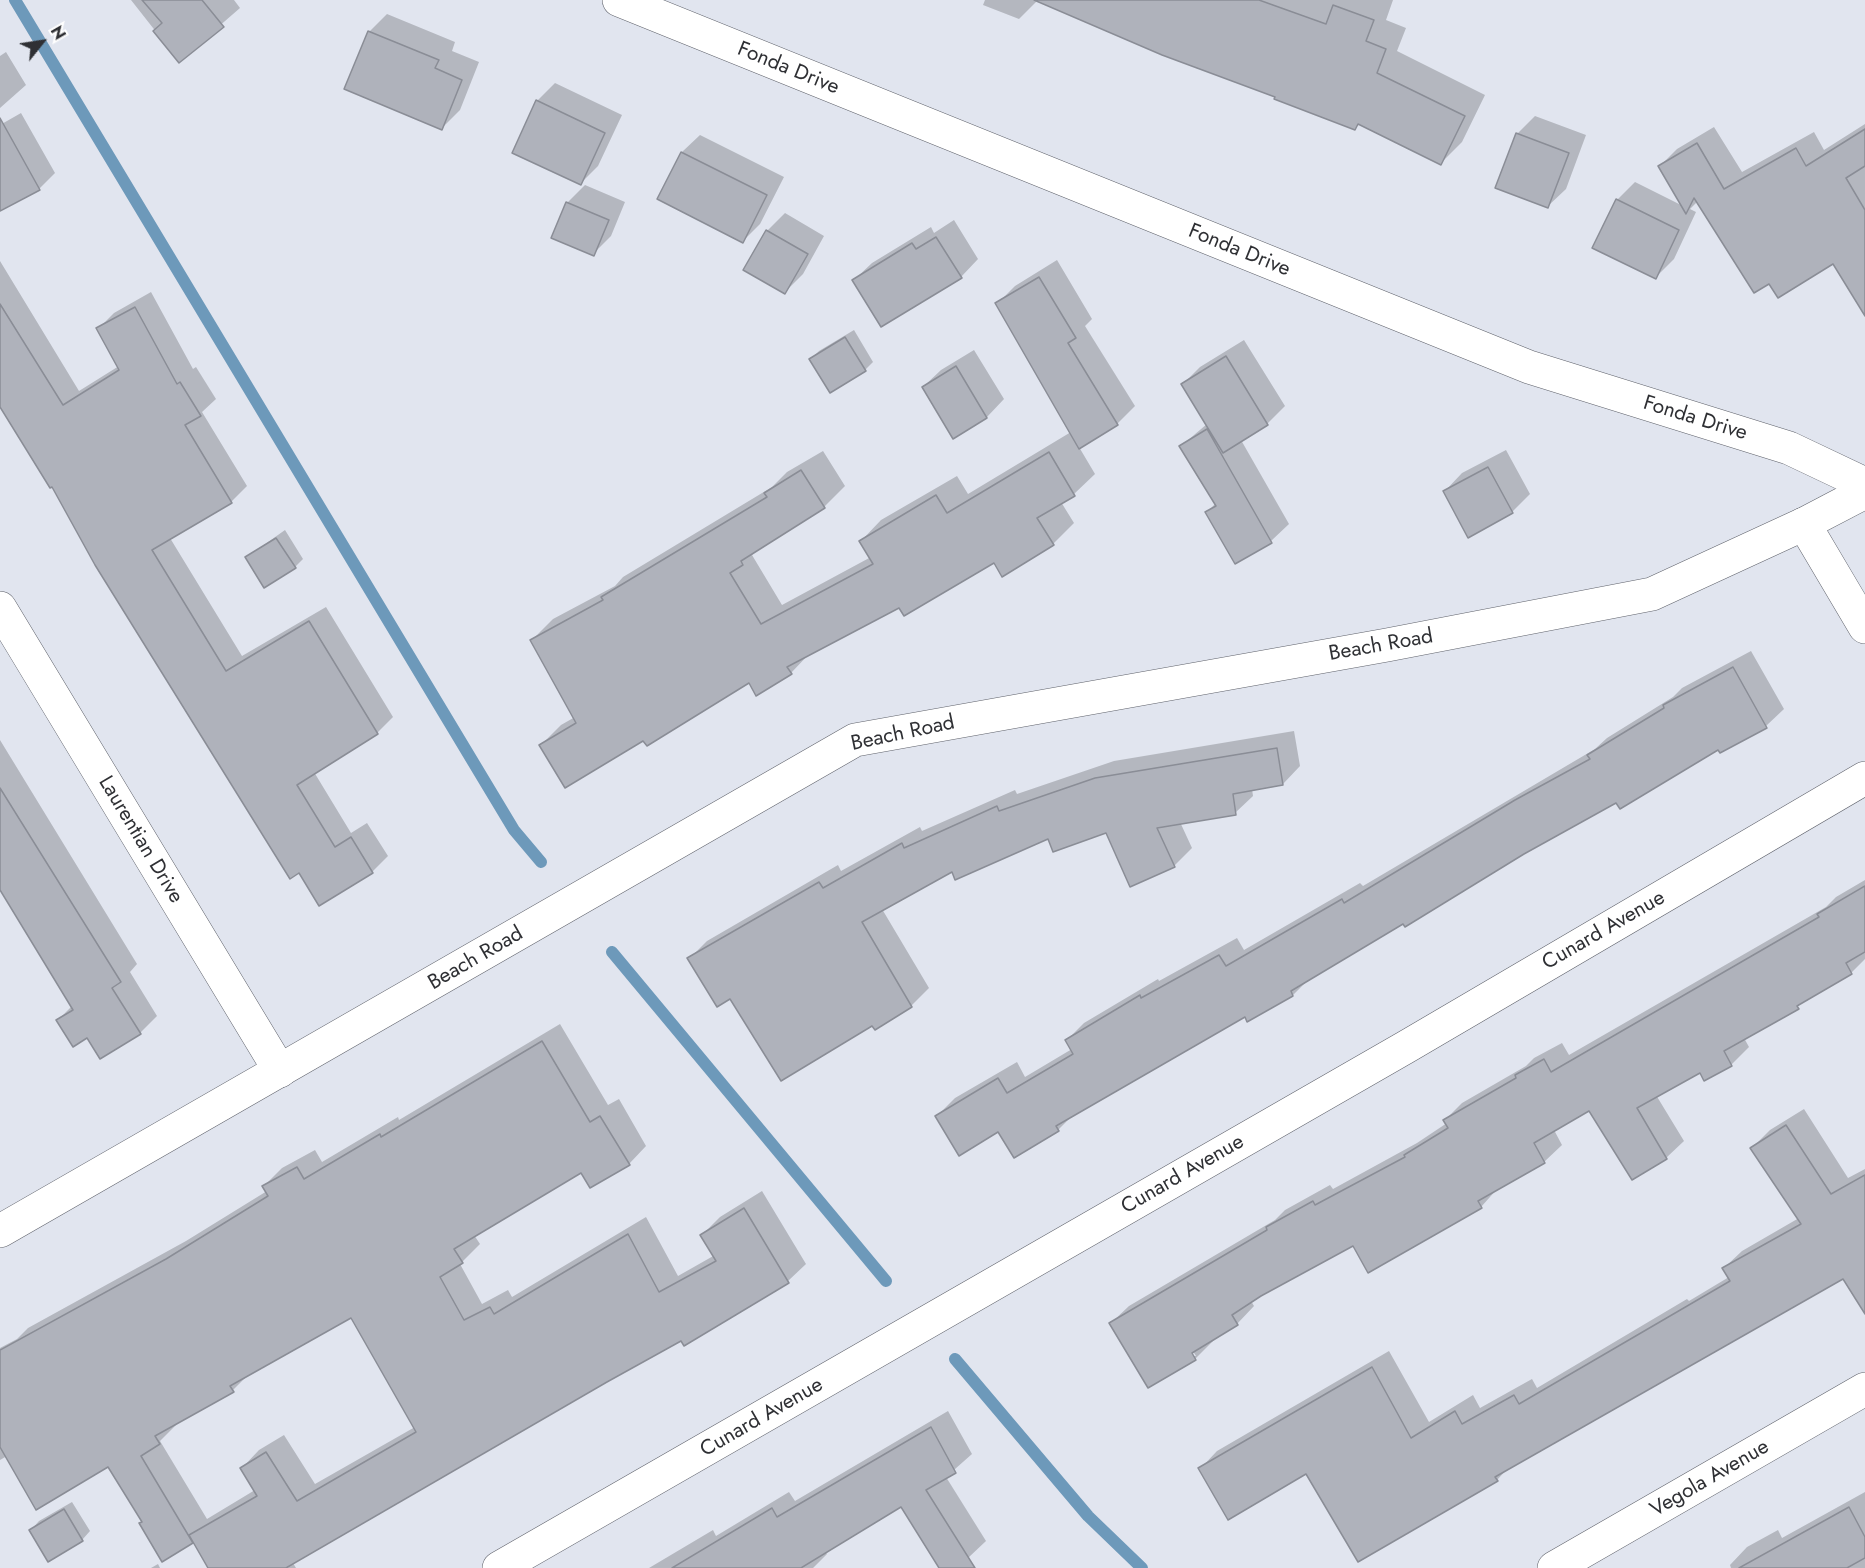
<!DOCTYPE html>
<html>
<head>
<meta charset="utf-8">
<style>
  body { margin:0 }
  #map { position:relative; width:1865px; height:1568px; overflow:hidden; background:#e1e5ef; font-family:Jost,sans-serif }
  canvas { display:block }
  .north { position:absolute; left:12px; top:12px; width:60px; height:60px; -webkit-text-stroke:4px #fff; paint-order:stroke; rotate:60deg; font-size:16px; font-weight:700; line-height:24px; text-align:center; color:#2f3034 }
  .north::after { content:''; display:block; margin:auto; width:21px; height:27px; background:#2f3034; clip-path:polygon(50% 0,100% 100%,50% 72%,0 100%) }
</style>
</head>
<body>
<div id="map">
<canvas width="1865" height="1568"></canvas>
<div class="north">N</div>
</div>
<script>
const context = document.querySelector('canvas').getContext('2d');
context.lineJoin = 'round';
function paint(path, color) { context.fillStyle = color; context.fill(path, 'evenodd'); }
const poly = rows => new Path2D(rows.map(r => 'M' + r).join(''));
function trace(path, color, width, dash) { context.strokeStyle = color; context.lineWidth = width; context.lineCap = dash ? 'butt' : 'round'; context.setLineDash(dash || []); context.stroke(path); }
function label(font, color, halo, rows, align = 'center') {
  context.font = font + ' Jost,sans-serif'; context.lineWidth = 5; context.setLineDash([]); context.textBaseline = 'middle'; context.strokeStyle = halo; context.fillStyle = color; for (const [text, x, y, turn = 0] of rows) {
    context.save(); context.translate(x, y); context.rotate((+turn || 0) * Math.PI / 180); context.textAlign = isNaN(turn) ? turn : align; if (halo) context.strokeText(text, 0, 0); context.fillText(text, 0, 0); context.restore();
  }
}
paint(poly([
  [131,0,234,0,240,8,179,61],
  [985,0,1038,0,1019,19,983,5],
  [1038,0,1393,0,1386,20,1406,28,1397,51,1485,95,1462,142,1441,163,1360,123,1355,128],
  [387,14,455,42,452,51,479,62,460,110,442,128,369,32],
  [6,52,26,85,0,108,0,56],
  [555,83,622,115,598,166,580,184,537,101],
  [21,113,55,173,39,189,0,209,0,125],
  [1535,116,1586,135,1566,189,1548,206,1517,134],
  [1865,124,1865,299,1834,262,1770,282,1698,201,1690,209,1696,212,1674,259,1656,277,1617,200,1635,182,1683,206,1660,166,1677,149,1714,127,1742,172,1814,132,1824,150],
  [700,135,784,177,760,224,743,241,659,199,682,152],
  [585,185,625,202,611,236,593,254,567,203],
  [785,213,824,236,803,274,785,292,767,231],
  [954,220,978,259,961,277,854,280,872,263,931,227,934,233],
  [1057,260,1092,319,1085,326,1135,406,1117,424,1079,447,1095,474,1074,494,1061,502,1074,523,1053,544,994,561,900,606,810,653,791,673,750,681,644,739,541,745,561,725,575,717,532,640,553,619,615,586,623,577,772,487,787,472,823,451,845,486,824,507,759,547,752,555,782,605,871,557,861,541,881,520,957,476,968,494,1071,432,997,304,1015,286],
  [0,261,79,391,119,366,98,329,114,313,151,292,193,369,196,367,216,399,202,412,247,486,231,502,170,538,242,656,326,607,393,717,377,733,314,772,351,833,367,823,388,856,372,872,319,904,0,403],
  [854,330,873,362,865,370,811,359,819,351],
  [1244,340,1285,406,1267,424,1241,440,1289,524,1271,541,1236,562,1207,512,1216,503,1181,446,1207,424,1183,384,1200,367],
  [974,350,1004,399,987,417,954,437,923,387,941,370],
  [1506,450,1530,494,1512,512,1445,491,1462,473],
  [285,530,303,559,295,567,247,557],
  [1751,651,1784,709,1766,726,1616,801,1404,922,1308,980,1293,995,1248,1020,1245,1015,1075,1113,1058,1130,999,1130,937,1116,955,1098,1017,1062,1025,1077,1072,1049,1067,1040,1084,1023,1158,979,1159,981,1237,938,1244,950,1360,883,1363,886,1595,749,1607,738,1673,697,1682,688],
  [1294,731,1300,766,1283,784,1252,789,1253,796,1235,813,1180,822,1192,848,1174,866,1107,831,1049,837,952,870,882,909,929,988,911,1006,875,1028,872,1024,731,997,689,959,707,941,838,865,841,871,920,827,922,831,1015,790,1017,794,1114,761],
  [0,740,137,964,130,972,157,1016,140,1033,87,1036,58,1020,72,1006,0,888],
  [1865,880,1865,959,1851,973,1744,1038,1749,1047,1731,1065,1705,1079,1700,1071,1656,1095,1684,1141,1666,1158,1590,1109,1554,1130,1562,1145,1544,1162,1498,1188,1481,1207,1422,1242,1354,1244,1251,1301,1254,1306,1237,1324,1211,1339,1213,1341,1195,1359,1111,1323,1129,1306,1275,1220,1285,1210,1330,1185,1333,1189,1417,1143,1447,1123,1445,1120,1462,1103,1526,1066,1534,1058,1562,1043,1569,1055,1826,907,1836,897],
  [1189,1345,1196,1356,1192,1356],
  [560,1024,608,1105,619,1099,646,1146,629,1164,582,1171,474,1235,480,1244,460,1264,482,1304,508,1290,512,1297,646,1217,678,1276,715,1255,702,1235,720,1217,762,1191,806,1264,788,1281,684,1344,681,1339,293,1563,296,1568,210,1568,194,1540,163,1559,109,1465,7,1456,0,1460,0,1348,17,1339,28,1328,186,1241,267,1191,264,1186,282,1168,315,1150,322,1162,398,1117,399,1120],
  [351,1316,415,1427,315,1484,284,1435,259,1450,242,1468,255,1490,207,1519,160,1441,176,1425,175,1423,233,1390,251,1372],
  [1804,1109,1848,1178,1865,1169,1865,1271,1844,1277,1778,1312,1592,1422,1509,1467,1497,1480,1200,1469,1217,1451,1389,1351,1429,1422,1473,1395,1480,1408,1532,1379,1537,1388,1687,1299,1689,1301,1729,1277,1724,1268,1742,1251,1799,1218,1752,1148,1770,1130],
  [948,1411,972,1454,946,1477,986,1541,968,1558,953,1568,941,1568,901,1505,825,1551,827,1554,813,1568,649,1568,713,1530,716,1536,789,1492,795,1501],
  [1865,1492,1865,1568,1731,1568,1730,1565,1747,1547,1778,1530,1782,1538],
  [72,1502,90,1531,82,1540,31,1530,39,1521],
  [158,1564,160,1568,151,1568]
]), '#0003');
trace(poly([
  [15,0,514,830,541,862],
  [612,952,886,1281],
  [955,1359,1088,1516,1142,1568]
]), '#6d99ba', 12);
const building = poly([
  [142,0,202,0,224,27,179,63,153,31,162,23,142,0],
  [1034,0,1259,0,1326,24,1333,5,1374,20,1366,41,1386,49,1377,73,1465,116,1441,165,1358,124,1355,130,1274,99,1275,97,1162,55,1034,0],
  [368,31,439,60,435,68,462,80,442,130,344,89,368,31],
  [536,100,605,133,581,185,512,153,536,100],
  [0,118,40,190,0,211,0,118],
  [1865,129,1865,166,1846,178,1865,210,1865,316,1833,264,1778,298,1769,284,1754,293,1694,198,1686,214,1658,166,1697,143,1724,189,1796,148,1806,166,1865,129],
  [1516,133,1569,153,1548,208,1495,188,1516,133],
  [681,152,767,195,743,243,657,199,681,152],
  [1616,199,1679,230,1656,279,1592,248,1616,199],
  [566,202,609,220,594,256,551,238,566,202],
  [766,230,808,254,785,294,743,270,766,230],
  [936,237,962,278,881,327,852,280,912,243,916,249,936,237],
  [1039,277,1076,338,1068,343,1118,425,1079,449,995,303,1039,277],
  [0,304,63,405,119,370,96,328,135,307,177,384,180,382,201,416,185,425,232,503,152,550,226,671,309,621,378,734,297,785,335,847,351,837,373,873,319,906,299,873,290,879,95,565,52,487,50,488,0,407,0,304],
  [845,337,866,371,830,393,809,359,845,337],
  [1226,356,1268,425,1223,453,1181,384,1226,356],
  [956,366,987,418,953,439,922,387,956,366],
  [1207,429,1272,543,1235,564,1205,512,1216,506,1179,446,1207,429],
  [1049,452,1075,496,1037,518,1054,545,1002,577,994,563,904,616,899,608,787,667,792,674,756,696,749,683,647,746,643,741,565,788,539,745,576,723,530,640,603,600,601,597,767,497,764,493,801,470,825,508,741,561,743,565,730,573,761,624,873,564,859,541,936,495,947,513,1049,452],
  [1488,467,1513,513,1468,538,1443,491,1488,467],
  [276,538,296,568,264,588,245,557,276,538],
  [1733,667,1767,728,1720,753,1718,750,1620,809,1616,803,1524,854,1405,927,1403,924,1291,991,1293,996,1247,1022,1245,1017,1056,1126,1059,1131,1014,1158,998,1132,959,1156,935,1116,998,1078,1007,1093,1073,1054,1065,1040,1140,995,1141,998,1219,955,1226,966,1342,899,1344,903,1515,800,1590,759,1587,755,1664,708,1663,705,1733,667],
  [1277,748,1283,785,1233,794,1236,815,1157,828,1175,867,1130,887,1106,833,1053,852,1048,839,955,880,952,872,862,922,912,1007,875,1030,872,1026,781,1081,730,999,717,1007,687,958,819,882,823,888,902,843,904,848,997,806,999,811,1095,778,1277,748],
  [0,788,121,982,112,988,141,1034,100,1059,87,1038,73,1047,56,1020,73,1010,0,890,0,788],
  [1865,886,1865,952,1846,963,1852,974,1797,1006,1799,1009,1724,1051,1732,1066,1704,1081,1700,1073,1637,1108,1667,1159,1632,1180,1589,1111,1534,1143,1545,1163,1478,1201,1482,1208,1368,1273,1353,1246,1261,1296,1232,1315,1238,1325,1192,1353,1196,1360,1148,1388,1109,1323,1267,1230,1266,1227,1313,1201,1315,1205,1405,1157,1404,1155,1448,1128,1443,1120,1516,1078,1515,1075,1544,1059,1551,1072,1819,917,1817,914,1865,886],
  [542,1041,590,1122,600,1116,630,1165,590,1188,581,1173,454,1249,463,1263,440,1277,464,1320,490,1307,494,1314,628,1234,659,1292,716,1261,700,1235,744,1208,789,1283,684,1346,681,1341,607,1382,286,1568,208,1568,189,1535,257,1496,240,1468,266,1452,297,1501,416,1432,351,1318,230,1386,234,1392,155,1436,160,1444,141,1456,193,1543,162,1562,139,1523,142,1522,108,1467,36,1510,0,1447,0,1350,166,1259,268,1196,262,1186,297,1167,304,1179,380,1134,381,1137,542,1041],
  [1786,1125,1831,1194,1865,1175,1865,1314,1843,1279,1495,1477,1498,1481,1358,1562,1306,1474,1228,1520,1198,1468,1372,1367,1411,1438,1455,1411,1462,1424,1514,1395,1519,1404,1730,1281,1722,1268,1801,1224,1750,1148,1786,1125],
  [931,1427,956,1473,926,1490,975,1568,939,1568,901,1507,801,1568,672,1568,772,1508,777,1517,931,1427],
  [1849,1507,1865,1537,1865,1558,1847,1568,1739,1568,1849,1507],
  [64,1509,83,1541,48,1562,29,1530,64,1509]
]);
paint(building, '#afb2bb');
trace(building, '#8a8d96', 1.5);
const minor = poly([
  [619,0,1529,367,1789,448,1865,484],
  [1804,524,1865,627],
  [0,608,280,1071],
  [499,1568,1406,1047,1865,778],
  [1554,1568,1865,1389]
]);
const tertiary = poly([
  [0,1231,855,740,1387,645,1652,594,1804,524,1865,492]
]);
trace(minor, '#5f626b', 34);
trace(tertiary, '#5f626b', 34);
trace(minor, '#fff', 33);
trace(tertiary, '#fff', 33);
label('21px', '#2f3034', '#fff', [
  ["Fonda Drive",788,69,22],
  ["Fonda Drive",1239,251,22],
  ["Fonda Drive",1695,419,17],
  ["Beach Road",1381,646,-10],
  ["Beach Road",903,734,-12],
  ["Laurentian Drive",140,840,59],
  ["Cunard Avenue",1604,931,-30],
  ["Beach Road",476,959,-30],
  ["Cunard Avenue",1183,1175,-30],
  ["Cunard Avenue",762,1418,-30],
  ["Vegola Avenue",1710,1479,-30]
]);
</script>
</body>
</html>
